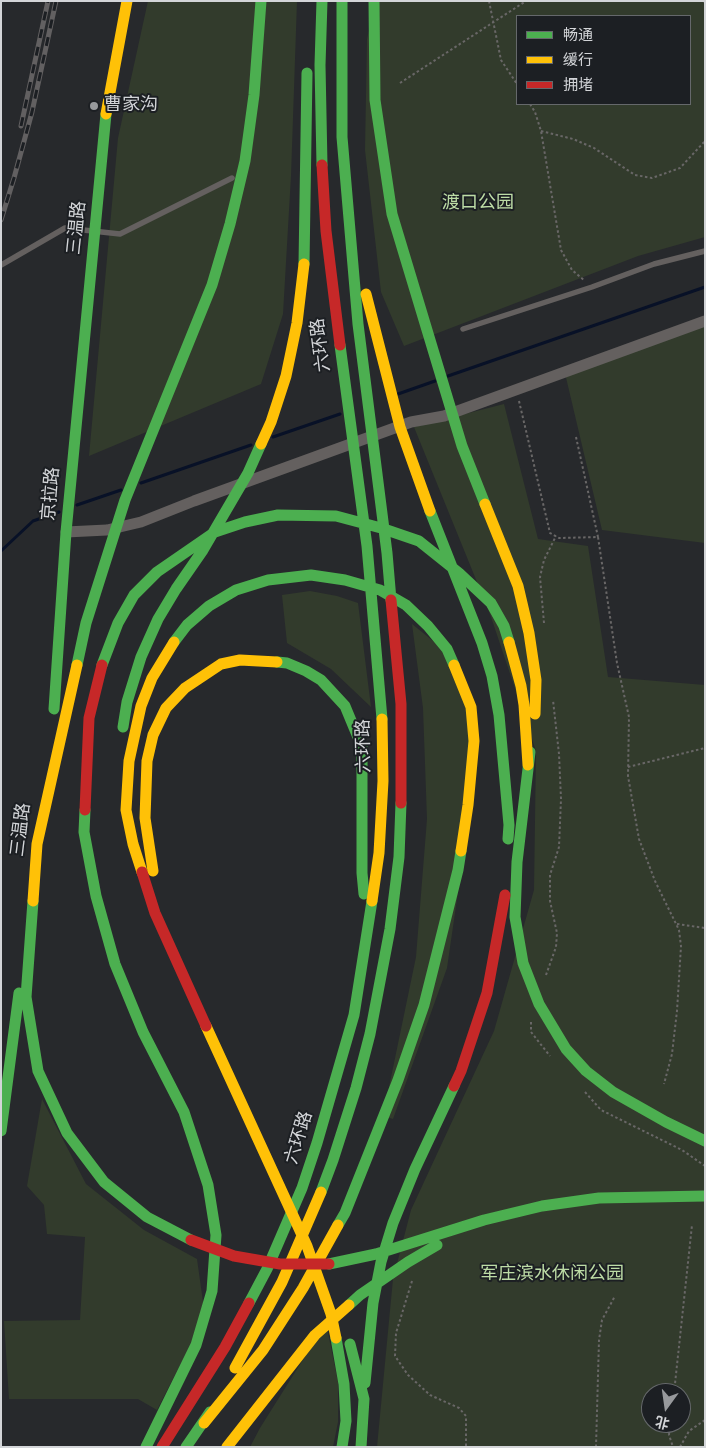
<!DOCTYPE html>
<html>
<head>
<meta charset="utf-8">
<style>
  body { margin:0 }
  #map { position:relative; width:706px; height:1448px; overflow:hidden; background:#27292c; font-family:"Source Sans 3","Noto Sans SC",sans-serif }
  canvas { display:block }
  .frame { position:absolute; inset:0; border:2px solid #d3d5d8; pointer-events:none }
  .legend { position:absolute; left:516px; top:15px; width:175px; height:90px; box-sizing:border-box; background:#1c1f23; border:1px solid #65686b; margin:0; padding:6px 9px; list-style:none; font-size:15px; color:#d3d5d8 }
  .legend li { display:flex; align-items:center; gap:10px; height:25px }
  .legend b { width:25px; border:1px solid #65686b }
  .north { position:absolute; left:641px; top:1383px; width:50px; height:50px; box-sizing:border-box; background:#1c1f23; border:1px solid #65686b; border-radius:50%; rotate:194deg; font-size:14px; font-weight:700; line-height:20px; text-align:center; color:#d3d5d8 }
  .north::after { content:''; display:block; margin:auto; width:18px; height:22px; background:#97999c; clip-path:polygon(50% 0,100% 100%,50% 72%,0 100%) }
</style>
</head>
<body>
<div id="map">
<canvas width="706" height="1448"></canvas>
<div class="frame"></div>
<ul class="legend">
<li><b style="height:6px;background:#4caf50"></b>畅通</li>
<li><b style="height:6px;background:#ffc107"></b>缓行</li>
<li><b style="height:6px;background:#c62828"></b>拥堵</li>
</ul>
<div class="north">北</div>
</div>
<script>
const context = document.querySelector('canvas').getContext('2d');
context.lineJoin = 'round';
function paint(path, color) { context.fillStyle = color; context.fill(path, 'evenodd'); }
const poly = rows => new Path2D(rows.map(r => 'M' + r).join(''));
function trace(path, color, width, dash) { context.strokeStyle = color; context.lineWidth = width; context.lineCap = dash ? 'butt' : 'round'; context.setLineDash(dash || []); context.stroke(path); }
function label(font, color, halo, rows, align = 'center') {
  context.font = font + ' "Source Sans 3","Noto Sans SC",sans-serif'; context.lineWidth = 4; context.setLineDash([]); context.textBaseline = 'middle'; context.strokeStyle = halo; context.fillStyle = color; for (const [text, x, y, turn = 0] of rows) {
    context.save(); context.translate(x, y); context.rotate((+turn || 0) * Math.PI / 180); context.textAlign = isNaN(turn) ? turn : align; if (halo) context.strokeText(text, 0, 0); context.fillText(text, 0, 0); context.restore();
  }
}
paint(poly([
  [148,1,297,1,291,176,283,314,261,384,89,456,118,138],
  [376,1,705,1,705,237,638,256,404,346,381,292,365,150,367,39],
  [517,16,690,16,690,104,517,104],
  [705,316,705,543,602,530,564,369],
  [504,404,538,539,588,546,608,677,705,685,705,1447,377,1447,393,1279,411,1210,494,1031,534,890,536,751,490,614,414,427],
  [651,1393,681,1393,681,1423,651,1423],
  [310,591,337,596,358,603,371,707,331,669,287,643,282,595],
  [412,624,453,657,478,755,447,968,393,1119,383,1116,416,957,427,819,423,708],
  [42,1099,86,1184,144,1230,197,1259,205,1316,157,1410,138,1399,9,1399,4,1321,80,1320,85,1237,47,1234,44,1205,27,1186],
  [326,1323,338,1382,338,1422,333,1447,250,1447,260,1428]
]), '#323b2c');
trace(poly([
  [448,376,705,287],
  [398,394,435,381],
  [273,437,340,414],
  [141,483,251,445],
  [77,505,121,490],
  [1,551,33,521,59,512]
]), '#081127', 3);
trace(poly([
  [489,1,501,60,517,84],
  [704,1,705,3],
  [400,83,526,1],
  [530,104,535,112,541,131,561,250,572,270,585,281],
  [541,131,573,139,594,148,635,175,652,178,680,168,705,141],
  [519,401,550,533,559,538,598,537,617,663,629,717,628,776,639,839,655,881,679,930,681,946,677,1011,672,1054,664,1084],
  [576,437,598,537],
  [544,623,540,577,544,560,556,536],
  [628,767,705,748],
  [677,924,705,928],
  [546,975,556,947,557,933,550,901,550,875,559,847,561,799,559,754,553,700],
  [531,1022,531,1032,550,1056],
  [585,1092,601,1110,682,1150,705,1166],
  [412,1281,396,1333,395,1356,408,1375,430,1395,459,1408,466,1416,466,1447],
  [674,1393,692,1225],
  [670,1423,669,1435,673,1447],
  [596,1447,599,1340,602,1320,615,1296],
  [680,1447,689,1431,705,1420]
]), '#696767', 2, [2.5, 2.5]);
trace(poly([
  [1,265,65,228,120,234,232,178],
  [463,329,592,287,654,264,705,251]
]), '#64605f', 5.5);
trace(poly([
  [66,532,107,530,141,522,194,501,411,422,444,416,705,321]
]), '#64605f', 11);
trace(poly([
  [322,1,320,65,322,165],
  [342,1,342,137,358,324,387,553,391,600],
  [374,1,375,100,392,214,462,446,485,504],
  [304,264,307,73],
  [340,345,367,546,382,719],
  [430,511,482,643,492,676,499,715,509,825,508,839],
  [174,642,187,625,209,606,236,590,268,580,311,575,345,580,380,590,406,605,428,626,447,649,454,665],
  [277,662,287,663,306,671,321,680,345,706,362,747,362,873,364,894],
  [77,665,86,623,125,500,212,285,230,224,245,161,254,95,261,1],
  [102,665,118,623,134,595,157,572,215,532,245,522,278,515,336,516,381,528,419,541,459,573,491,603,504,626,509,642],
  [54,709,66,532,106,114],
  [123,727,127,702,141,657,158,619,176,589,203,550,248,473,261,444],
  [530,752,517,862,515,917,523,963,539,1004,566,1049,586,1071,613,1092,666,1122,705,1141],
  [85,810,84,832,96,896,115,964,143,1032,184,1112,208,1185,216,1235,212,1291,196,1345,146,1447],
  [33,901,26,997,38,1071,67,1133,104,1182,147,1217,191,1240],
  [1,1131,19,993],
  [321,1192,333,1160,356,1088,370,1034,390,929,399,857,401,803],
  [338,1225,345,1213,398,1080,424,1005,458,870,461,851],
  [329,1264,376,1254,484,1220,542,1206,599,1198,705,1196],
  [249,1303,267,1269,302,1188,317,1143,354,1015,372,901],
  [349,1305,360,1295,408,1262,437,1245],
  [336,1338,344,1384,346,1421,342,1447],
  [350,1344,364,1399,361,1447],
  [365,1383,373,1303,381,1262,393,1223,415,1169,454,1086],
  [186,1447,210,1412]
]), '#4caf50', 11);
trace(poly([
  [106,114,127,1],
  [366,294,400,427,430,511],
  [261,444,271,422,286,376,297,323,304,264],
  [485,504,518,586,529,633,536,680,535,714],
  [509,642,521,686,524,705,528,765],
  [454,665,471,707,474,741,468,805,461,851],
  [153,871,145,818,147,761,153,735,166,708,185,688,221,664,240,660,277,662],
  [142,872,133,844,126,810,129,761,141,706,152,678,174,642],
  [33,901,37,844,77,665],
  [372,901,379,853,383,781,382,719],
  [206,1026,307,1246,331,1314,336,1338],
  [235,1368,282,1282,321,1192],
  [204,1423,263,1350,303,1288,338,1225],
  [227,1447,315,1335,349,1305]
]), '#ffc107', 11);
trace(poly([
  [322,165,326,231,340,345],
  [391,600,401,704,401,803],
  [85,810,89,718,102,665],
  [142,872,155,913,206,1026],
  [454,1086,461,1071,487,993,505,895],
  [191,1240,234,1256,280,1264,329,1264],
  [162,1447,225,1347,249,1303]
]), '#c62828', 11);
const rail = poly([
  [21,126,48,1],
  [1,220,14,178,32,112,56,1]
]);
trace(rail, '#626061', 5);
trace(rail, '#1c1f23', 3, [9]);
for (const [x, y, r, color] of [
  [94,106,5,"#97999c"]
]) { const dot = new Path2D(); dot.arc(x, y, r, 0, 2 * Math.PI); context.fillStyle = color; context.fill(dot); trace(dot, '#1c1f23', 2); }
label('18px', '#d3d5d8', '#1c1f23', [
  ["曹家沟",104,106]
], 'left');
label('18px', '#bddca6', '#1c1f23', [
  ["渡口公园",478,204],
  ["军庄滨水休闲公园",552,1275]
]);
label('18px', '#d3d5d8', '#1c1f23', [
  ["三温路",78,228,-84],
  ["六环路",322,345,-97],
  ["京拉路",52,494,-85],
  ["六环路",365,746,-91],
  ["三温路",22,830,-83],
  ["六环路",300,1138,-73]
]);
</script>
</body>
</html>
